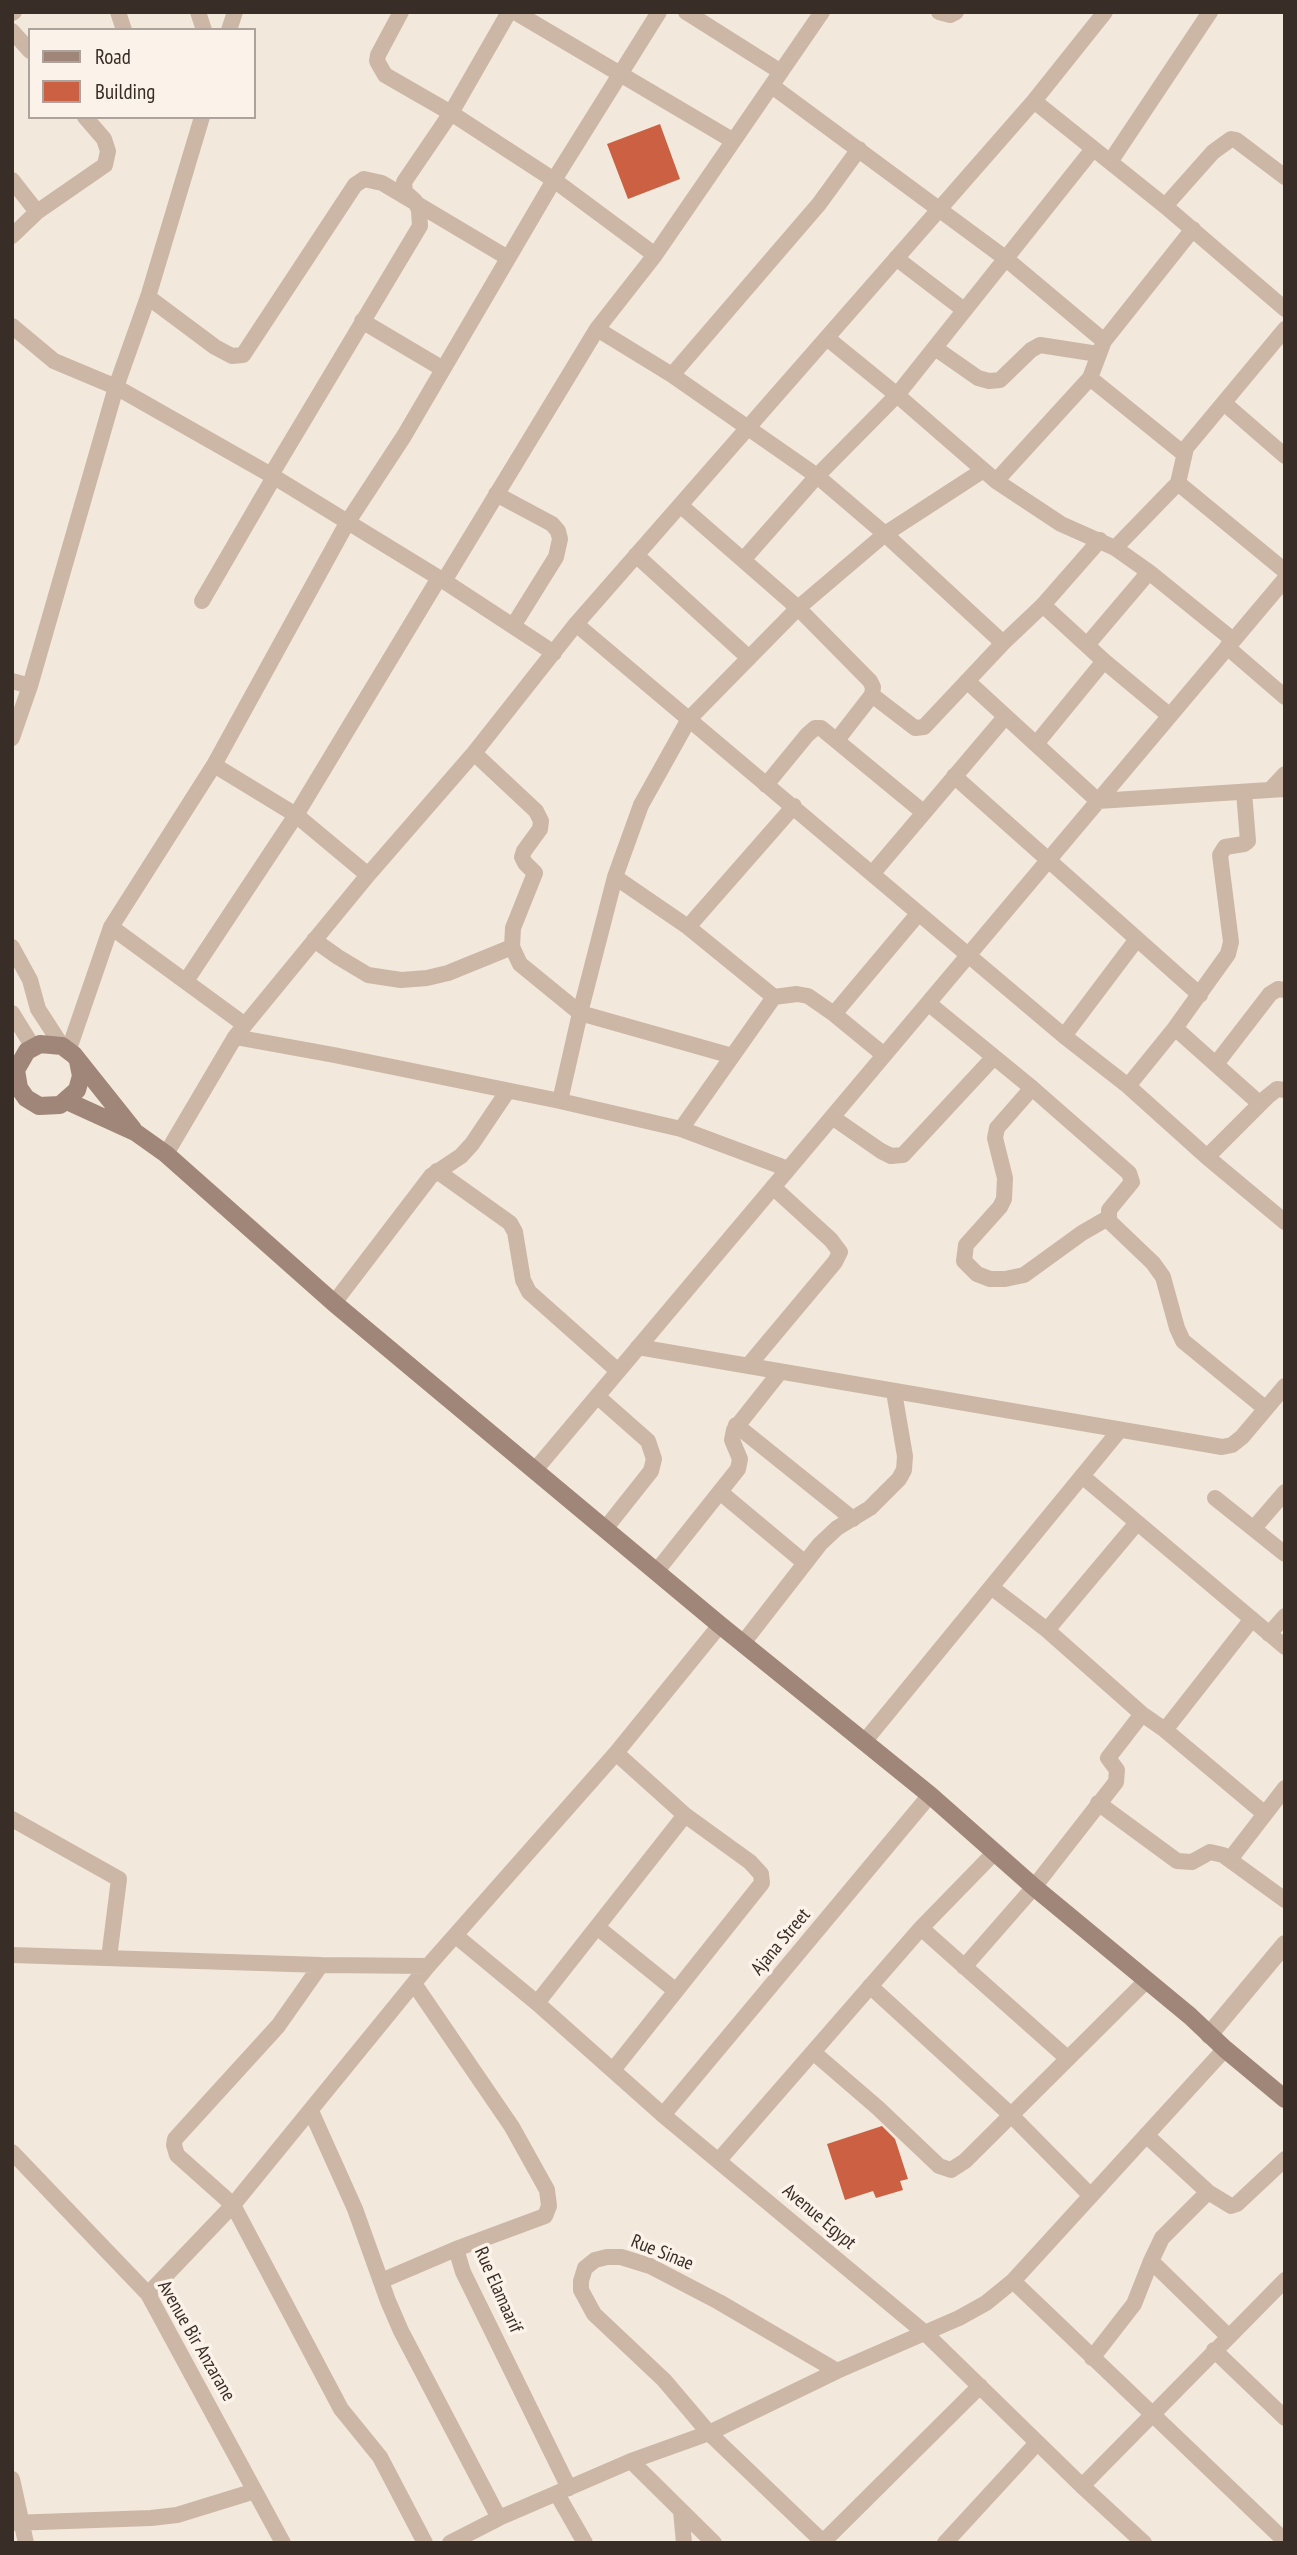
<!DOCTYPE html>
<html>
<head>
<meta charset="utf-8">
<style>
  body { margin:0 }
  #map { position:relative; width:1297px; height:2555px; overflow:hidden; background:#f3e8dc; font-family:"PT Sans Narrow",sans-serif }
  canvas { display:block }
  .frame { position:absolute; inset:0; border:14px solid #392d28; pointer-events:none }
  .legend { position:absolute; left:28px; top:28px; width:228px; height:91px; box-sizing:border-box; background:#fbf2e9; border:2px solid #ada39c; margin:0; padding:9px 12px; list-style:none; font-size:21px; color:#392d28 }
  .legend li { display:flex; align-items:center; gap:14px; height:35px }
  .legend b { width:35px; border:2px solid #ada39c }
</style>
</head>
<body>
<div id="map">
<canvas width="1297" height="2555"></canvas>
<div class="frame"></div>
<ul class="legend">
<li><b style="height:9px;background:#a08679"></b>Road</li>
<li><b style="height:19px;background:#cc6042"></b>Building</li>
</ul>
</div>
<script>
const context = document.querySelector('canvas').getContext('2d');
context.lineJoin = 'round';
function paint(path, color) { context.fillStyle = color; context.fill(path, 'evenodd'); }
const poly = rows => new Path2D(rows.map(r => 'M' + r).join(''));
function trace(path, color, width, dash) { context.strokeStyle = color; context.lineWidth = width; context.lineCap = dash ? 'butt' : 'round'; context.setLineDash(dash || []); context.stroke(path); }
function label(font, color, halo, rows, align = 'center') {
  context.font = font + ' "PT Sans Narrow",sans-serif'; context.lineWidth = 7; context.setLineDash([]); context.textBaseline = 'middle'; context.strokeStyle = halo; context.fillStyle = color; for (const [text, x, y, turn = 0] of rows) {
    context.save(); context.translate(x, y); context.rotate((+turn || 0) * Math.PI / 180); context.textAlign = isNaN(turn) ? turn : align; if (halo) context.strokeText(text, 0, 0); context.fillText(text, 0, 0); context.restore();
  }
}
paint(poly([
  [660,124,680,179,628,199,607,144],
  [882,2126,895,2139,908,2179,900,2181,903,2190,876,2198,873,2191,845,2200,827,2144]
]), '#cc6042');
trace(poly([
  [118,12,124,30],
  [198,12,204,30],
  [401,12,378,55,377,61,385,75,451,113,554,180,655,255],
  [515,12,732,140],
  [686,12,781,72],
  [939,12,950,15,956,12],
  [12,13,14,12],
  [229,30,235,12],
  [12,31,30,51],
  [772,86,1005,258,1104,341],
  [1034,101,1165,206,1285,309],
  [1110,162,1210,12],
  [12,180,37,212,12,236],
  [1165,206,1213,152,1231,139,1236,140,1285,177],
  [37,212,105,165,108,151,104,139,85,117],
  [896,258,964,310],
  [148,297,215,347,232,356,243,355,355,185,364,179,382,183,508,258],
  [362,321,443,369],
  [12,326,54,361,116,387,271,475,444,581,554,653],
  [597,329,672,375,817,476,885,534,1003,643],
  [827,338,897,395,996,481,1061,524,1115,548,1149,572,1233,640],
  [935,348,978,378,989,381,1000,380,1031,350,1040,345,1098,354],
  [672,375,819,204,859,149],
  [1090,378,1184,454],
  [1224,403,1285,456],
  [271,475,420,226,419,210,415,201,405,192,404,182,451,113,509,12],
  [996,481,1090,378,1104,341,1193,229],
  [1178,483,1285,571],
  [496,494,552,524,558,531,560,539,556,557,513,626],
  [680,505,798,608,870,681,873,687,872,695,837,740],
  [1115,548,1178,483,1186,448,1285,329],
  [636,555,749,658],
  [743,560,817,476,897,395,1093,149],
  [444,581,597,329,655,255,822,12],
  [202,601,274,477],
  [1043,605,1104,661,1170,716],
  [576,624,1064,1036,1128,1086,1207,1157,1285,1222],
  [1087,645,1149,572],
  [1227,647,1285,697],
  [12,681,30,686],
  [967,681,1098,801,1285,789],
  [872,695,915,728,924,727,1003,643,1043,605,1100,540],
  [12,738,30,686,116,387,148,297,202,117],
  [1036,744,1104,661],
  [474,753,536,811,541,821,540,829,524,851,522,857,525,863,535,873,513,928,512,947,520,964,580,1013,732,1056],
  [214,765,296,815,368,875],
  [954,776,1200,995],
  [766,785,807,735,815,728,821,728,923,812],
  [1270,790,1285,774],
  [872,874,1005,717],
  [615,877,688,927,774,997],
  [111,927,245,1025],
  [688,927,794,806],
  [314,940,338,957,368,975,401,980,427,978,448,973,512,947],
  [12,947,30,980,38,1009,62,1046],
  [186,981,296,815,439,578],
  [928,1003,1032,1088,1129,1173,1132,1182,1109,1210,1109,1221,1153,1263,1163,1277,1177,1328,1183,1341,1266,1409],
  [12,1013,33,1047],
  [834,1014,918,914],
  [1175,1028,1259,1103],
  [1064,1036,1137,939],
  [235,1037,334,1055,560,1101,681,1129,788,1169],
  [69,1049,111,927,214,765,347,523,404,436,554,180,659,12],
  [1216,1064,1270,994,1278,989,1285,990],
  [1128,1086,1175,1028,1228,954,1231,942,1220,855,1225,847,1244,844,1248,841,1244,792],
  [1032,1088,997,1128,995,1138,1005,1178,1004,1199,1000,1207,966,1245,964,1261,977,1274,990,1279,1005,1279,1024,1275,1082,1233,1108,1218],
  [560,1101,580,1013,615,877,641,805,689,719,798,608,885,534,982,471],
  [832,1117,881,1151,891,1156,903,1155,994,1057],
  [681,1129,774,997,797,994,808,996,834,1014,884,1055],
  [166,1154,235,1037,368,875,474,753,576,624,1034,101,1105,12],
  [1207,1157,1267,1097,1277,1089,1285,1090],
  [437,1171,510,1223,515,1232,523,1280,529,1292,618,1371],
  [334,1303,431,1176,461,1156,472,1144,507,1092],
  [638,1347,1222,1447,1232,1445,1242,1437,1285,1386],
  [748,1366,835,1262,840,1252,831,1240,773,1187],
  [597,1396,648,1441,654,1459,651,1471,605,1529],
  [736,1425,853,1519],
  [535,1470,1285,579],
  [1082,1476,1285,1647],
  [720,1492,805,1563],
  [1215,1498,1285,1554],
  [1254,1528,1285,1492],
  [656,1572,738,1469,740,1459,732,1440,734,1430,780,1372],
  [991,1587,1047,1630,1142,1714,1165,1730,1265,1814,1285,1788],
  [1047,1630,1136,1524],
  [1269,1634,1285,1616],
  [743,1643,820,1544,837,1528,870,1508,899,1479,904,1470,905,1456,894,1392],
  [1165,1730,1252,1619],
  [864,1742,1119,1431],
  [1098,1803,1177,1861,1192,1862,1210,1852,1223,1855,1285,1900],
  [12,1819,119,1879,109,1958],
  [1231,1858,1265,1814],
  [597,1927,676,1991],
  [921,1928,1066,2057],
  [456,1936,537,2003,663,2115,925,2333,1082,2486,1144,2543],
  [12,1955,321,1965,428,1966],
  [321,1965,278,2026,175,2139,174,2145,177,2155,233,2205,341,2409,380,2457,425,2543],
  [964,1967,1034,1887,1116,1782,1117,1770,1108,1758,1142,1714],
  [415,1985,512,2127,547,2190,549,2206,545,2216,456,2249,463,2272,569,2488],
  [870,1986,1011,2115,1091,2196],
  [537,2003,685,1815],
  [813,2052,878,2108,939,2166,951,2170,965,2161,1146,1981],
  [613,2070,762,1883,761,1874,750,1862,685,1815,616,1753],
  [311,2111,355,2209,388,2301,401,2331,499,2518],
  [663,2115,930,1795],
  [1146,2135,1208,2192,1231,2206,1237,2204,1285,2159],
  [12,2152,148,2294,283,2543],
  [719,2160,921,1928,995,1852],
  [1151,2261,1228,2336],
  [381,2281,456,2249],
  [1013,2281,1285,2541],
  [148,2294,233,2205,428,1966,616,1753,720,1625],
  [1214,2350,1285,2418],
  [1092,2358,1134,2304,1151,2261,1162,2238,1208,2192],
  [631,2461,714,2543],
  [12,2479,26,2543],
  [1082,2486,1285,2280],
  [557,2494,585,2543],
  [681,2511,684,2543],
  [12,2523,151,2518,177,2515,255,2491],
  [823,2542,980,2386],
  [450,2543,499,2518,631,2461,709,2433,837,2371,959,2318,986,2303,1013,2281,1225,2049],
  [824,2543,709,2433,664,2380,594,2314,581,2290,581,2281,585,2268,595,2260,607,2257,621,2257,650,2266,719,2302,837,2371],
  [945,2543,1037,2443]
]), '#ccb7a7', 16);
trace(poly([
  [1209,2035,1285,1944]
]), '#ccb7a7', 18);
trace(poly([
  [78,1061,81,1076,77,1090,60,1105,39,1106,26,1098,19,1088,16,1070,27,1051,40,1044,62,1046,74,1055,133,1129],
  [67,1101,135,1132,166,1154,334,1303,720,1625,930,1795,1034,1887,1190,2016,1225,2049,1285,2099]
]), '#a08679', 18);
label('19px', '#392d28', '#fbf2e9', [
  ["Ajana Street",781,1942,-50],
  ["Avenue Egypt",819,2217,40],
  ["Rue Sinae",662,2253,22],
  ["Rue Elamaarif",498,2290,66],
  ["Avenue Bir Anzarane",196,2341,60]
]);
</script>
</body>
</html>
